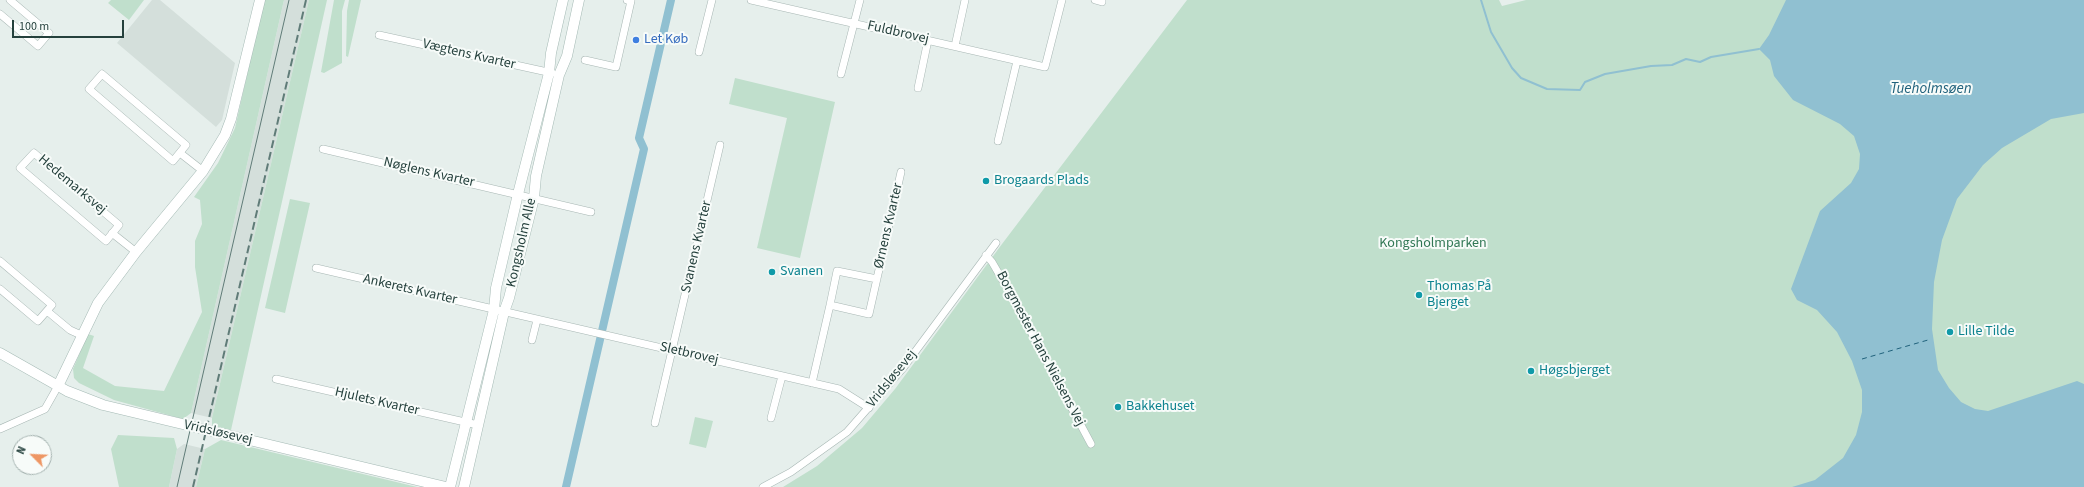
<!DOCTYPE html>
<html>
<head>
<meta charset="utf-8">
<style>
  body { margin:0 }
  #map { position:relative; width:2084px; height:487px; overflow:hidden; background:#e6efec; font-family:"Source Sans 3",sans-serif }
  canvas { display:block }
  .north { position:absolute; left:12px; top:435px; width:40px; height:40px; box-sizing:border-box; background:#f7fbf9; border:1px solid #a3b1ae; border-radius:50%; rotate:294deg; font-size:11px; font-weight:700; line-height:16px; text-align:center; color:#25413d }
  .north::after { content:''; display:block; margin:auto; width:14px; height:18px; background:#ee9664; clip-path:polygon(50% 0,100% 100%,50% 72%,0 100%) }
  .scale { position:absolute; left:12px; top:20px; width:112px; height:18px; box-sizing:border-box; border:2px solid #25413d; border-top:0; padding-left:5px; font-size:12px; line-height:14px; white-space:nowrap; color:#25413d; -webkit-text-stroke:3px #f7fbf9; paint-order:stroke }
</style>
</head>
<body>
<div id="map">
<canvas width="2084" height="487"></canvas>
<div class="north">N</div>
<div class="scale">100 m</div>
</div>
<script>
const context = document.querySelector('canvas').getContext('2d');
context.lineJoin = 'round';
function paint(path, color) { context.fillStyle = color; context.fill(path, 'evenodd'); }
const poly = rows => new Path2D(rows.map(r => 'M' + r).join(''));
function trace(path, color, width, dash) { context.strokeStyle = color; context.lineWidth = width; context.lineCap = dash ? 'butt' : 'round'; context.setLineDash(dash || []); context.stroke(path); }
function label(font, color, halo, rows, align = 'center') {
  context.font = font + ' "Source Sans 3",sans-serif'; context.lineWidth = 4; context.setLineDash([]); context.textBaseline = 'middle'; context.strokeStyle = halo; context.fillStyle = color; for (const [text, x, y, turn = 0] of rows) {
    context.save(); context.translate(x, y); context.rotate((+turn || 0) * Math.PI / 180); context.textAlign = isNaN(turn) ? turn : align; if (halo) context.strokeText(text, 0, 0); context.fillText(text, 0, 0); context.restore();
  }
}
paint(poly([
  [152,0,160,0,235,63,222,120,216,127,117,43],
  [284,0,309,0,212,418,191,413],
  [184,444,205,449,196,487,169,487,177,449]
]), '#d4dfdb');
paint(poly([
  [111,0,144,0,129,20,108,3],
  [264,0,284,0,191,413,183,419,114,400,79,383,74,378,73,369,88,334,94,336,83,368,115,386,164,391,202,312,195,267,195,241,202,224,200,200,194,197,218,163,235,128],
  [309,0,327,0,231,430,212,426,212,418],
  [334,0,345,0,342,11,342,63,324,73,321,72],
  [349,0,361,0,348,57,346,56,347,11],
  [1187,0,1499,0,1502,6,1526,0,2084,0,2084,487,783,487,817,466,862,428,895,389,1002,244],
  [735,78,835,102,800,258,757,248,787,118,729,104],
  [290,199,310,203,285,313,265,308],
  [695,417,713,421,706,448,689,444],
  [118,435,174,438,177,449,169,487,119,487,111,449],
  [221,440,417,487,196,487,205,449]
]), '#c0dfcc');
paint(poly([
  [1786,0,2084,0,2084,113,2051,119,2002,148,1983,165,1957,199,1942,240,1934,282,1932,329,1938,370,1949,388,1961,402,1975,409,1988,411,2077,381,2084,384,2084,487,1792,487,1815,480,1843,458,1856,435,1862,412,1862,390,1852,361,1837,332,1817,310,1797,300,1791,289,1820,211,1851,183,1859,169,1860,154,1854,136,1840,124,1793,100,1774,76,1770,60,1759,49,1769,35]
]), '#90c0d1');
trace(poly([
  [1481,0,1491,32,1512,68,1521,78,1547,89,1580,90,1585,82,1605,74,1651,66,1672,65,1686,59,1700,62,1711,57,1759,49]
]), '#90c0d1', 2);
trace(poly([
  [566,487,644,149,639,138,671,0]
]), '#90c0d1', 8);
trace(poly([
  [1862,359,1928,340]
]), '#20627c', 1, [5, 4]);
const street = poly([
  [751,0,1045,67,1062,0],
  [1095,0,1102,2,1102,0],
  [0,14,38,46,49,33,10,0],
  [379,35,552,73],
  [955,46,965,0],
  [699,52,712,0],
  [585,60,616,67,631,1,627,0],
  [102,74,186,145,173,161,89,89,102,74],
  [841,74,860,0],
  [918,88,928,40],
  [998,141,1017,61],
  [323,149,591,212],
  [34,153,119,225,106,241,20,168,34,153],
  [180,153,203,171],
  [112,233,136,252],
  [986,255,992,262,1013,298,1091,444],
  [0,261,52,305,38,321,0,289],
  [316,268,839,389,869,408],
  [830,305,837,271,877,279],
  [47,311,70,330,81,335],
  [532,340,537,320],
  [276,379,478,425],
  [812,383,830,305,869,314,901,172],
  [771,418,782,376],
  [655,423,720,145],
  [0,429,45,409,58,386],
  [763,487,791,472,847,432,903,368,996,243]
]);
const secondary = poly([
  [0,353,67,391,103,405,446,487],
  [58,386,98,303,136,252,203,171,225,135,231,119,260,0],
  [450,487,494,310,496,288,518,194,549,73,551,53,563,0],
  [464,487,504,312,509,298,534,198,536,176,559,75,567,56,579,0]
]);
trace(street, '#a8b7b4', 8);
trace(secondary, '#a5bab5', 11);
trace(street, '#fff', 7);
trace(secondary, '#fff', 10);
trace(poly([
  [177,487,289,0]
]), '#607c78', 1);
trace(poly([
  [193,487,306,0]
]), '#607c78', 2, [8, 4]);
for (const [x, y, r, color] of [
  [636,40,4,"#3f7fe0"],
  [986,181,4,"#0f9aa8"],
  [772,272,4,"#0f9aa8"],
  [1419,295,4,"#0f9aa8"],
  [1950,332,4,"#0f9aa8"],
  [1531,371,4,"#0f9aa8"],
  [1118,407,4,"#0f9aa8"]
]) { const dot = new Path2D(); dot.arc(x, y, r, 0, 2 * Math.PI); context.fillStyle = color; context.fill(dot); trace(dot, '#f7fbf9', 1.5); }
label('14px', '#25413d', '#f7fbf9', [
  ["Fuldbrovej",898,33,13],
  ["Vægtens Kvarter",469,55,13],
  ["Nøglens Kvarter",429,173,13],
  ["Hedemarksvej",72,185,40],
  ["Ørnens Kvarter",889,226,-77],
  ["Kongsholm Alle",522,243,-77],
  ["Svanens Kvarter",697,247,-77],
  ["Ankerets Kvarter",410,290,13],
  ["Borgmester Hans Nielsens Vej",1040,349,62],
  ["Sletbrovej",689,354,13],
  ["Vridsløsevej",892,379,-51],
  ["Hjulets Kvarter",377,402,13],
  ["Vridsløsevej",218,433,13]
]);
label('14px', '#366cbe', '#f7fbf9', [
  ["Let Køb",644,40]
], 'left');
label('14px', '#0d838f', '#f7fbf9', [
  ["Brogaards Plads",994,181],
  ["Svanen",780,272],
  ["Thomas På",1427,287],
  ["Bjerget",1427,303],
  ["Lille Tilde",1958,332],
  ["Høgsbjerget",1539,371],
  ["Bakkehuset",1126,407]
], 'left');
label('14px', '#307754', '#f7fbf9', [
  ["Kongsholmparken",1433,244]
]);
label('italic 15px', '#20627c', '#f7fbf9', [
  ["Tueholmsøen",1931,90]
]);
</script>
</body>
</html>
